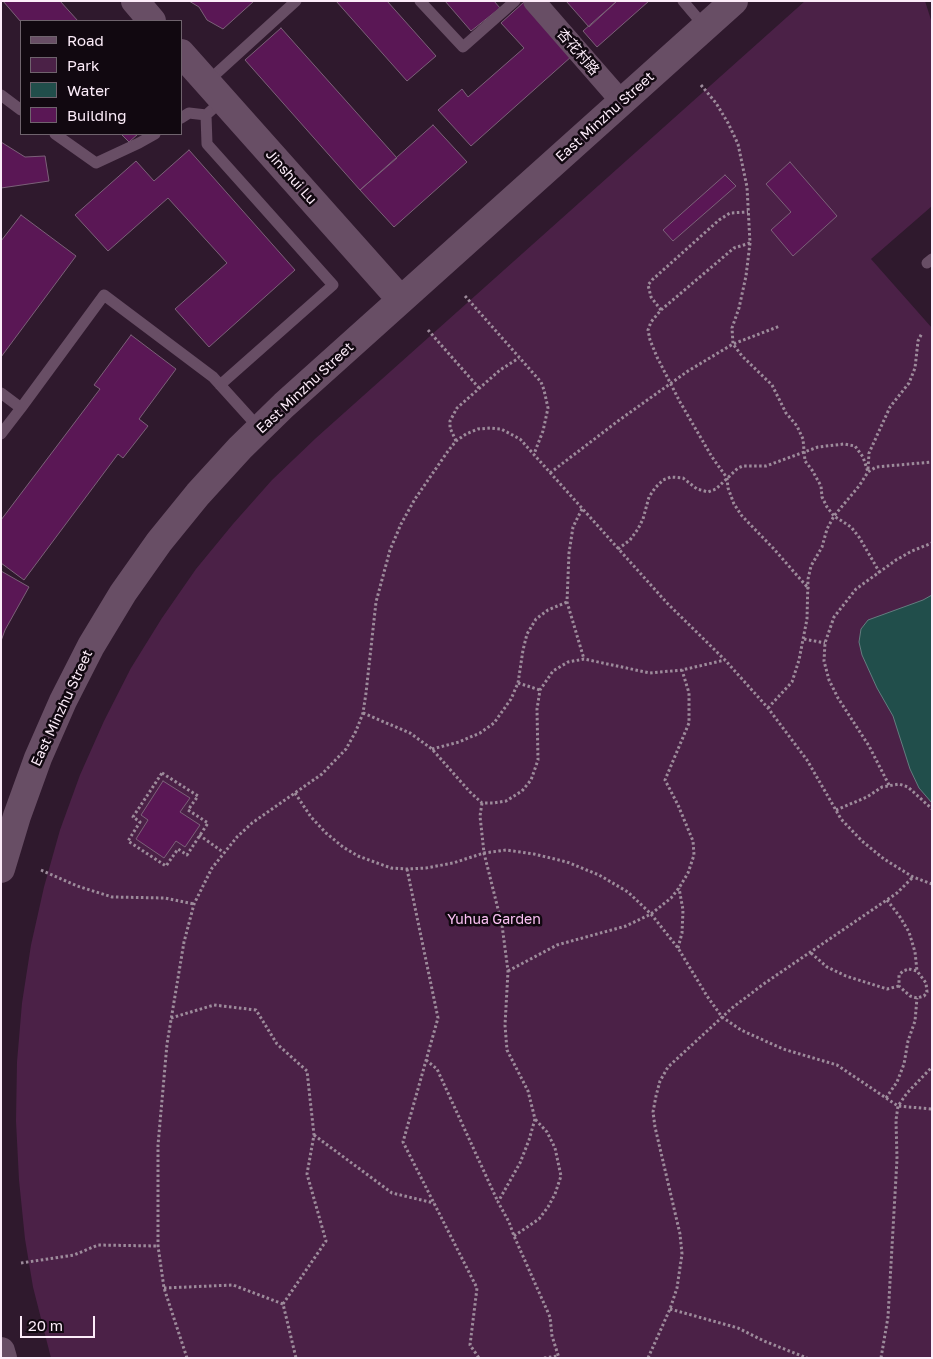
<!DOCTYPE html>
<html>
<head>
<meta charset="utf-8">
<style>
  body { margin:0 }
  #map { position:relative; width:933px; height:1359px; overflow:hidden; background:#2f192d; font-family:"Golos Text",sans-serif }
  canvas { display:block }
  .frame { position:absolute; inset:0; border:2px solid #fcecf9; pointer-events:none }
  .legend { position:absolute; left:20px; top:20px; width:162px; height:115px; box-sizing:border-box; background:#110810; border:1px solid #6f636d; margin:0; padding:6px 9px; list-style:none; font-size:15px; color:#fcecf9 }
  .legend li { display:flex; align-items:center; gap:10px; height:25px }
  .legend b { width:25px; border:1px solid #6f636d }
  .scale { position:absolute; left:20px; top:1316px; width:75px; height:22px; box-sizing:border-box; border:2px solid #fcecf9; border-top:0; padding-left:6px; font-size:15px; line-height:18px; white-space:nowrap; color:#fcecf9; -webkit-text-stroke:4px #110810; paint-order:stroke }
</style>
</head>
<body>
<div id="map">
<canvas width="933" height="1359"></canvas>
<div class="frame"></div>
<ul class="legend">
<li><b style="height:6px;background:#684e65"></b>Road</li>
<li><b style="height:14px;background:#4b2147"></b>Park</li>
<li><b style="height:14px;background:#214e4b"></b>Water</li>
<li><b style="height:14px;background:#5a1755"></b>Building</li>
</ul>
<div class="scale">20 m</div>
</div>
<script>
const context = document.querySelector('canvas').getContext('2d');
context.lineJoin = 'round';
function paint(path, color) { context.fillStyle = color; context.fill(path, 'evenodd'); }
const poly = rows => new Path2D(rows.map(r => 'M' + r).join(''));
function trace(path, color, width, dash) { context.strokeStyle = color; context.lineWidth = width; context.lineCap = dash ? 'butt' : 'round'; context.setLineDash(dash || []); context.stroke(path); }
function label(font, color, halo, rows, align = 'center') {
  context.font = font + ' "Golos Text","Noto Sans SC",sans-serif'; context.lineWidth = 5; context.setLineDash([]); context.textBaseline = 'middle'; context.strokeStyle = halo; context.fillStyle = color; for (const [text, x, y, turn = 0] of rows) {
    context.save(); context.translate(x, y); context.rotate((+turn || 0) * Math.PI / 180); context.textAlign = isNaN(turn) ? turn : align; if (halo) context.strokeText(text, 0, 0); context.fillText(text, 0, 0); context.restore();
  }
}
paint(poly([
  [805,1,925,1,932,23,932,206,871,259,932,328,932,1358,51,1358,33,1287,25,1239,19,1180,16,1121,17,1062,22,1003,31,945,44,887,60,830,80,775,104,721,131,668,162,618,196,569,233,524,272,480,316,438]
]), '#4b2147');
const water = poly([
  [932,595,932,803,919,788,910,769,893,716,877,688,862,655,859,642,861,629,868,620,923,600,932,595]
]);
paint(water, '#214e4b');
trace(water, '#637d7f', 1);
const building = poly([
  [3,1,60,1,78,21,21,22,3,1],
  [189,1,254,1,223,29,207,20,199,7,189,1],
  [336,1,387,1,436,56,407,81,336,1],
  [445,1,494,1,500,8,471,31,445,1],
  [566,1,617,1,589,27,566,1],
  [617,1,649,1,597,47,583,31,617,1],
  [524,2,572,56,471,146,438,110,462,89,468,97,524,48,501,23,524,2],
  [281,28,397,158,360,190,245,60,281,28],
  [433,125,467,162,394,227,360,190,433,125],
  [121,134,138,134,129,142,121,134],
  [1,142,25,157,45,156,49,181,1,188,1,142],
  [189,150,295,270,209,347,175,309,227,263,168,198,108,251,75,215,136,161,154,181,189,150],
  [790,162,837,216,793,256,771,230,791,212,766,184,790,162],
  [725,175,736,186,673,241,663,230,725,175],
  [21,215,76,256,1,357,1,241,21,215],
  [131,335,176,369,139,419,148,426,123,458,118,454,24,580,1,563,1,520,100,389,94,385,131,335],
  [1,571,29,587,5,630,1,641,1,571],
  [163,781,190,798,180,812,200,825,185,847,176,841,164,858,136,839,148,820,141,815,163,781]
]);
paint(building, '#5a1755');
trace(building, '#7c6179', 1);
trace(poly([
  [701,85,716,103,728,123,738,144,747,187,750,243,746,276,739,308,732,328,733,344,742,356,772,385,786,413,797,426,803,439,805,461,812,470,821,486,822,497,827,507,834,516,851,527,859,537,880,573],
  [750,243,734,248,661,310,651,322,648,330,650,340,657,357,680,402,712,457,727,478,728,488,734,504,742,516,773,548,809,589],
  [465,296,541,382,544,390,548,408,543,431,534,454],
  [661,310,651,297,648,285,652,280,719,220,730,213,748,212],
  [428,330,479,388],
  [456,441,450,428,450,421,457,408,500,370,519,358],
  [868,469,869,453,890,407,909,383,915,368,918,341,922,333],
  [550,473,618,421,688,371,733,344,780,326],
  [582,509,573,527,569,553,567,602,584,659],
  [618,549,630,540,638,529,643,519,649,497,655,488,663,480,671,477,683,478,697,489,708,492,716,489,738,468,743,466,766,466,818,447,844,444,855,446,863,457,868,472],
  [804,639,825,643],
  [518,683,540,690],
  [768,708,792,682,799,660,807,619,808,579,811,566,822,547,827,529,834,516,859,486,868,472,876,467,932,462],
  [363,713,410,733,432,749,470,792,482,803,493,803,506,801,522,791,531,780,538,760,537,709,540,690,553,671,568,662,584,659,650,673,682,670,725,660],
  [432,749,459,742,480,733,494,723,511,699,518,683,523,650,527,634,536,619,548,610,567,602],
  [162,773,198,796,188,810,208,823,187,855,178,849,166,866,128,841,140,822,133,817,162,773],
  [889,785,869,746,838,698,829,680,824,661,825,643,834,617,856,589,896,560,912,551,932,543],
  [295,793,311,817,326,833,343,847,358,856,391,868,407,869,426,868,453,863,484,853,506,850,534,854,567,862,599,875,628,892,651,914,678,948,707,996,722,1017,741,1030,783,1049,837,1065,898,1106,932,1109],
  [482,803,480,816,484,853,502,925,508,971,505,1025,507,1050,528,1091,535,1119,529,1140,520,1163,498,1202,509,1222,514,1236,550,1317,552,1336,559,1358],
  [836,810,867,797,882,787,899,784,908,787,932,809],
  [199,835,223,852],
  [407,869,438,1018,403,1142,477,1288,470,1345,479,1358],
  [41,870,77,886,112,897,165,898,194,904],
  [887,900,900,917,909,932,915,952,917,971],
  [678,948,682,933,683,910,679,888],
  [811,953,827,967,846,976,887,989,899,986],
  [909,969,917,971,926,983,927,992,924,996,917,998,910,996,899,986,899,975,903,971,909,969],
  [508,971,557,945,626,926,651,914,671,898,679,888,688,873,694,855,693,841,678,805,665,780,689,723,689,693,682,670],
  [171,1018,214,1005,256,1010,277,1044,307,1071,314,1135,307,1174,326,1241,283,1304,296,1358],
  [426,1060,437,1069,498,1202],
  [886,1098,897,1082,904,1064,908,1041,915,1021,917,998],
  [314,1135,392,1193,434,1203],
  [514,1236,539,1219,548,1207,555,1194,561,1176,555,1148,547,1132,535,1119],
  [21,1263,74,1255,98,1245,158,1246],
  [164,1288,233,1285,283,1304],
  [670,1309,738,1328,764,1341,807,1358],
  [187,1358,164,1288,158,1246,158,1145,167,1044,184,942,194,904,212,868,237,837,252,823,322,774,346,749,356,731,363,713,366,693,376,602,390,550,401,524,415,499,448,451,456,441,466,434,478,429,490,428,501,429,520,439,667,603,725,660,768,708,807,760,841,819,862,841,884,859,913,877,932,884],
  [544,1358,558,1356],
  [648,1358,670,1309,677,1288,682,1254,680,1234,655,1127,653,1112,656,1096,660,1081,668,1067,732,1008,765,983,897,893,913,877],
  [881,1358,888,1317,897,1159,896,1120,898,1106,907,1093,932,1067]
]), '#9d8b9b', 3, [2.5, 2.5]);
trace(poly([
  [420,1,463,47,515,1],
  [683,1,705,27],
  [207,82,296,1],
  [1,95,21,110],
  [181,118,189,113,206,115],
  [55,134,96,163,139,143,155,134],
  [927,263,932,259],
  [220,385,333,285,207,144,206,115,223,100],
  [1,393,21,408,1,434],
  [21,408,104,295,213,377,260,429]
]), '#684e65', 11);
trace(poly([
  [534,1,622,102]
]), '#684e65', 22);
trace(poly([
  [135,1,152,21],
  [181,53,401,300],
  [1,869,17,816,38,758,63,701,91,646,123,593,159,542,198,494,240,448,284,405,734,1],
  [1,1351,3,1358]
]), '#684e65', 28);
label('14px', '#fcecf9', '#110810', [
  ["杏花村路",578,52,49],
  ["East Minzhu Street",605,117,-42],
  ["Jinshui Lu",291,177,48],
  ["East Minzhu Street",305,388,-43],
  ["East Minzhu Street",62,708,-65]
]);
label('14px', '#fcc2f4', '#110810', [
  ["Yuhua Garden",494,920]
]);
</script>
</body>
</html>
